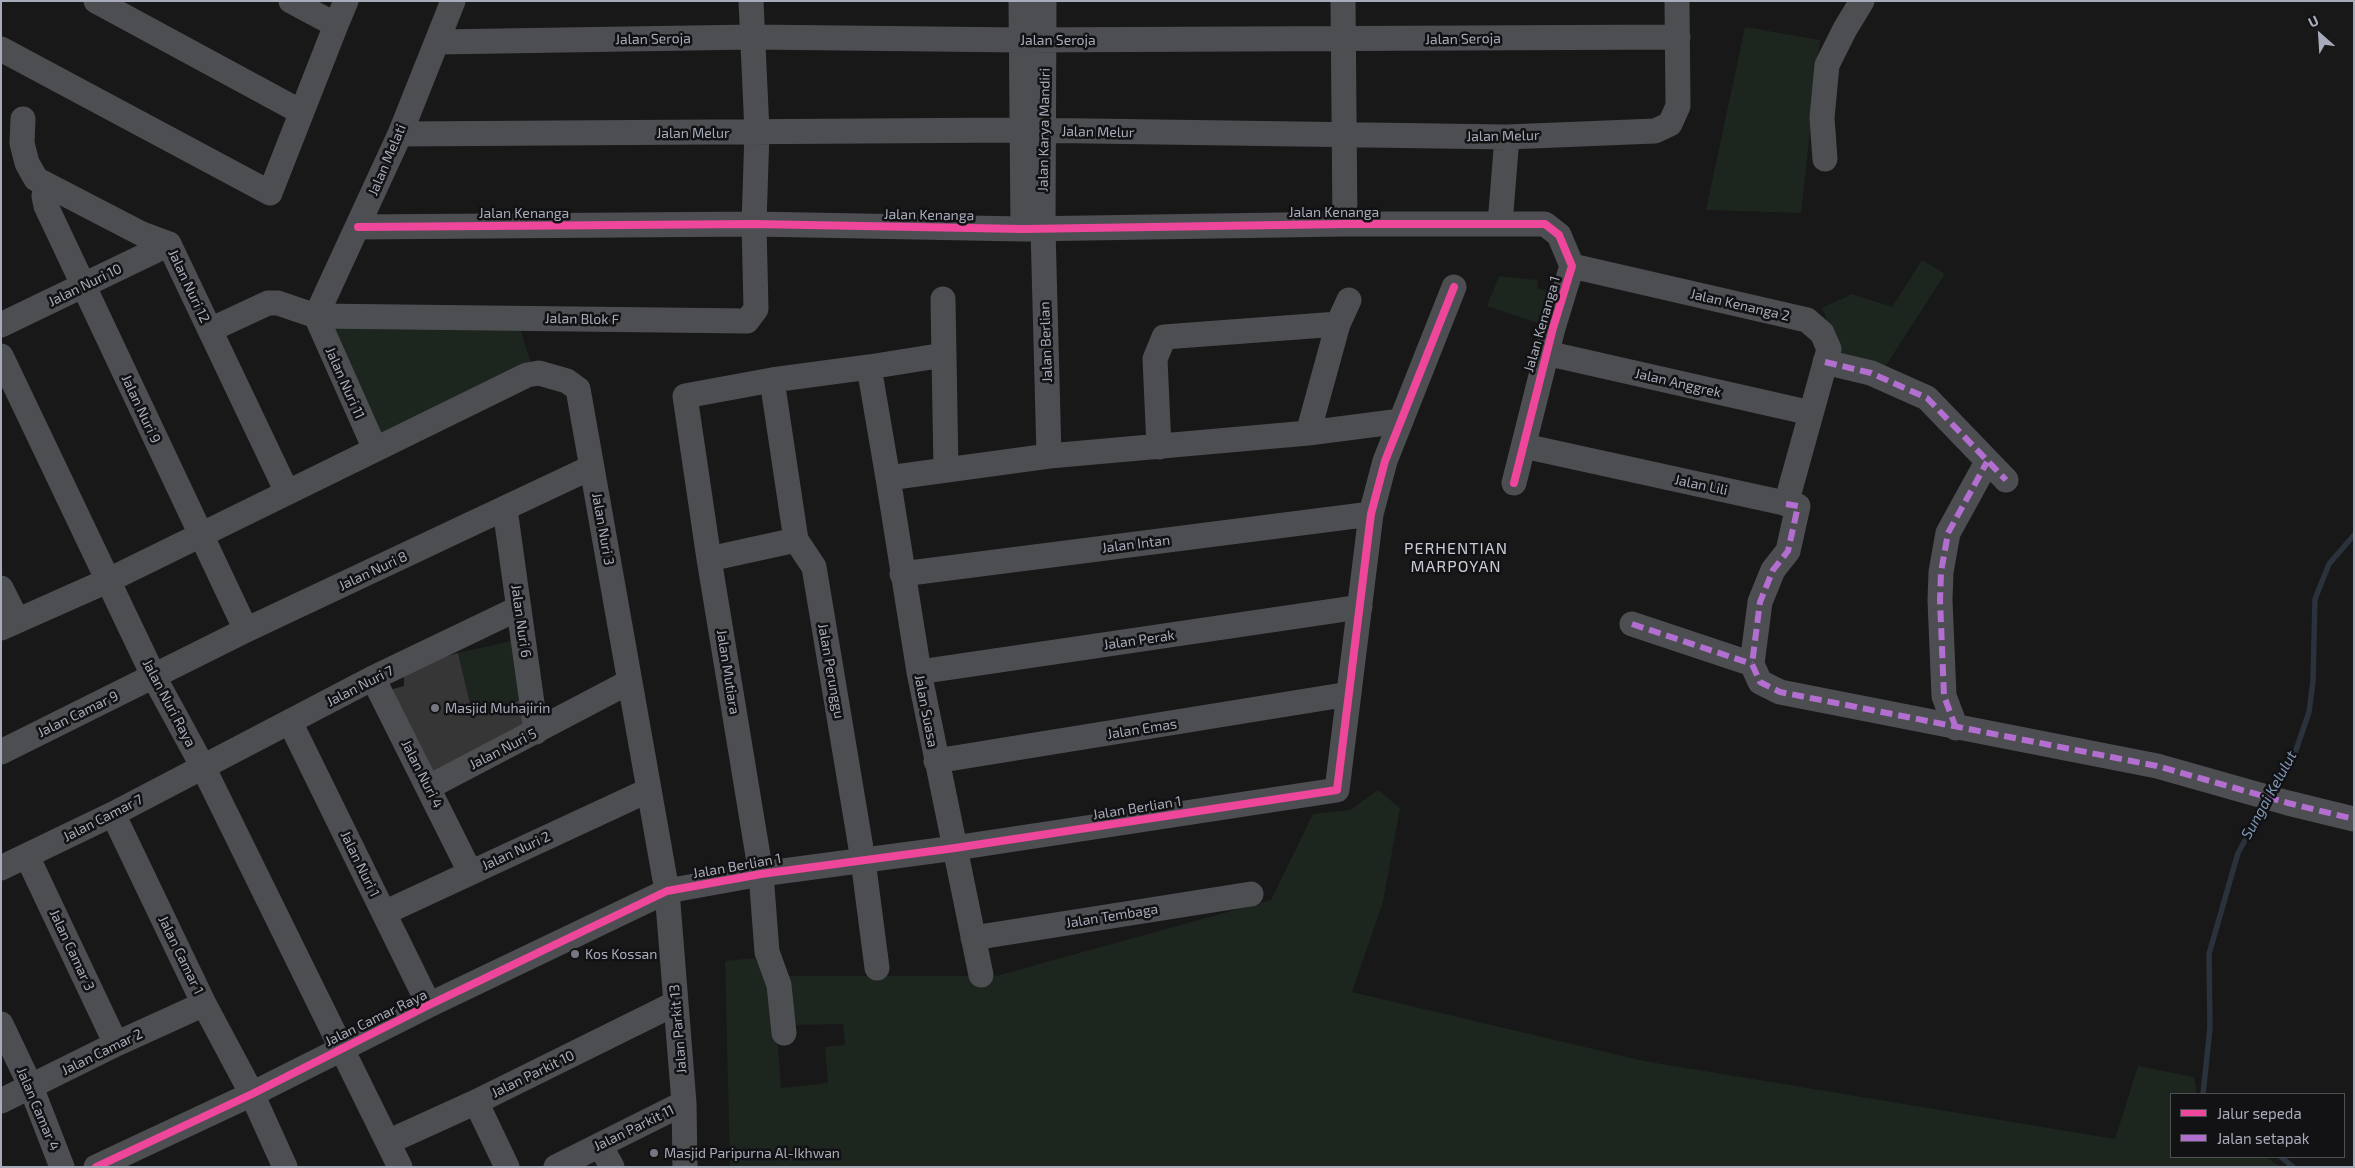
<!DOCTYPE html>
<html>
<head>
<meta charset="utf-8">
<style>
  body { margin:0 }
  #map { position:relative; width:2355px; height:1168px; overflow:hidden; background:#181818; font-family:"Exo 2",sans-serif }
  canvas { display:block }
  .frame { position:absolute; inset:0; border:2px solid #a8acba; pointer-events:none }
  .legend { position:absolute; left:2170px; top:1093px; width:175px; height:65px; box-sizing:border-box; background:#121214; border:1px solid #4e5056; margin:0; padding:6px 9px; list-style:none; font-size:15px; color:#a8acba }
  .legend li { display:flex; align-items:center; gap:10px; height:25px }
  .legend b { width:25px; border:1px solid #4e5056 }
  .north { position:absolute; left:2295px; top:10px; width:50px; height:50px; -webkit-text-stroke:4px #121214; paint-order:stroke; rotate:334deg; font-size:14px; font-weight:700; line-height:20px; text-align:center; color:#a8acba }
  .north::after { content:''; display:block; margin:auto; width:18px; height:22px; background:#a8acba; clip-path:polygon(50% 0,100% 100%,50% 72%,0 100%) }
</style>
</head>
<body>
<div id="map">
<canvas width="2355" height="1168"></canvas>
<div class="frame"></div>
<ul class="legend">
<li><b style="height:6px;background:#ed469a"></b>Jalur sepeda</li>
<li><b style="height:6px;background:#b36fd0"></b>Jalan setapak</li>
</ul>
<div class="north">U</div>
</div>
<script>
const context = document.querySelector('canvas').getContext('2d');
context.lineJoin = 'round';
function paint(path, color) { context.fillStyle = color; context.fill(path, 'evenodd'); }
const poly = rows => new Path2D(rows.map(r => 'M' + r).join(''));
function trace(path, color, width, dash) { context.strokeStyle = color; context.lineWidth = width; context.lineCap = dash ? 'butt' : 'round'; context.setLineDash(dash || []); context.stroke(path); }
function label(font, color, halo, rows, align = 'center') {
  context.font = font + ' "Exo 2",sans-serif'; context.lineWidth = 5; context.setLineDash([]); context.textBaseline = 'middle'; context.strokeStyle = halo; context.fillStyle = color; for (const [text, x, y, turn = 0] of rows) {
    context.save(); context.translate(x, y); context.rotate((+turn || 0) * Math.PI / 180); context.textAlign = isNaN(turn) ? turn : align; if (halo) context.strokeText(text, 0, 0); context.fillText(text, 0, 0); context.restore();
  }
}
paint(poly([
  [1745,27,1820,40,1801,213,1706,210],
  [1922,260,1945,274,1883,370,1855,364,1838,349,1822,308,1852,294,1892,307],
  [1499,276,1537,280,1538,289,1564,293,1553,328,1487,306],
  [327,327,520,329,533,369,385,442],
  [511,641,521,700,473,716,458,653],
  [1378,790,1400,808,1383,902,1352,992,1644,1061,2115,1139,2138,1066,2194,1077,2197,1094,2171,1094,2171,1157,2265,1157,2282,1167,730,1167,725,961,754,958,770,977,774,996,781,1088,828,1083,825,1047,845,1045,843,1024,794,1025,788,976,996,976,1271,900,1313,814,1350,810]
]), '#1d251f');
trace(poly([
  [2274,793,2294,756,2309,712,2313,681,2315,599,2329,564,2354,535],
  [2203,1094,2210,1028,2209,954,2238,853,2248,835,2252,822,2265,804],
  [2281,1157,2293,1167]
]), '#2a323b', 5.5);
paint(poly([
  [458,653,473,716,521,700,529,729,434,776,390,690,404,686,404,668]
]), '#363637');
trace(poly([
  [96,1,301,112],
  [1021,1,1023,229],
  [1044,1,1043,229,1049,456],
  [1343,1,1345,224],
  [336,25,346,1],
  [437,42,753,37,1021,40,1678,37],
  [1,49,270,193,336,25,291,1],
  [23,119,22,143,27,163,36,179,142,234,169,244,287,492],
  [400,134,1020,130,1507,137,1655,131,1670,124,1678,106,1677,1],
  [1825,159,1822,118,1827,65,1845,29,1862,1],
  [46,185,44,196,46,206,246,630],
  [1500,224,1507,137],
  [358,227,754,224,1023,229,1345,224,1545,224,1559,235,1572,266,1553,328,1514,483],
  [1572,266,1807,320,1822,333,1829,349,1786,504],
  [943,299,946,470],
  [316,316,400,134,453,1],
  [316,316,375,449],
  [1,325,169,244],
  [210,330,268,303,278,303,316,316,747,321,756,309,754,224,757,132,751,1],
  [1546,353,1811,413],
  [1,356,154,677,203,767,400,1167],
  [1825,362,1871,373,1927,398,2006,480],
  [869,367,944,355],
  [772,380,796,540,814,567,863,860,877,968],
  [1308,433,1338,324,1349,300],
  [1524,446,1798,506,1788,551,1773,570,1760,602,1752,664,1760,682,1780,692,2157,766,2288,803,2354,819],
  [1159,447,1155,359,1164,337,1338,324],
  [505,509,536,732],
  [709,559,685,396,772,380,869,367,888,478],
  [902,574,1371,514],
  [1,588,17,620],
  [1632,624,1752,664],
  [1,628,109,580,527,375,539,373,567,381,578,389,667,891,684,1103,685,1167],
  [919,672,1360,607],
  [373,678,470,872],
  [290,722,429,1005],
  [1956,728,1944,696,1940,600,1941,572,1948,533,1987,462],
  [1,752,246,630,592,467],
  [936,761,1349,694],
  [429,787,629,682],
  [113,814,204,1004,252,1094,285,1167],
  [27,856,116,1044],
  [1,868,113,814,373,678,519,608],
  [384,913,649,790],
  [973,938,1251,894],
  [981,975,919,672,888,478,1049,456,1308,433,1401,421],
  [1,1024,31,1087,62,1167],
  [784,1033,779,985,767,952,761,874,709,559,796,540],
  [1,1101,116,1044,204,1004],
  [476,1102,507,1167],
  [388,1142,476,1102,676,1003],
  [600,1145,612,1167],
  [96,1167,252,1094,429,1005,667,891,761,874,955,848,1337,790,1371,514,1385,461,1454,287],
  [556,1167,684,1103]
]), '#4d4e52', 25);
trace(poly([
  [1825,362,1871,373,1927,398,2006,480],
  [1786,504,1798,506,1788,551,1773,570,1760,602,1752,664,1760,682,1780,692,2157,766,2288,803,2354,819],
  [1632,624,1752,664],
  [1956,728,1944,696,1940,600,1941,572,1948,533,1987,462]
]), '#b36fd0', 6, [12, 6]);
trace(poly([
  [358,227,754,224,1023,229,1345,224,1545,224,1559,235,1572,266,1553,328,1514,483],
  [96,1167,252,1094,429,1005,667,891,761,874,955,848,1337,790,1371,514,1385,461,1454,287]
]), '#ed469a', 8);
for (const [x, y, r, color] of [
  [435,708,5,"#767881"],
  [575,954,5,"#767881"],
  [654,1153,5,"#767881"]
]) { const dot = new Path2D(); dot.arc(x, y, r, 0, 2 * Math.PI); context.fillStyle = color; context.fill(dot); trace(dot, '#121214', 2); }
label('14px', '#a8acba', '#121214', [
  ["Jalan Seroja",653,39,-1],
  ["Jalan Seroja",1463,39,-1],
  ["Jalan Seroja",1058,40],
  ["Jalan Karya Mandiri",1044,130,-89],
  ["Jalan Melur",1098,132,1],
  ["Jalan Melur",693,133],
  ["Jalan Melur",1503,136,-1],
  ["Jalan Melati",387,160,-67],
  ["Jalan Kenanga",1334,212],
  ["Jalan Kenanga",524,213],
  ["Jalan Kenanga",929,215,1],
  ["Jalan Nuri 10",85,285,-26],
  ["Jalan Nuri 12",189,286,65],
  ["Jalan Kenanga 2",1740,305,13],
  ["Jalan Blok F",582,319,1],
  ["Jalan Kenanga 1",1542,324,-74],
  ["Jalan Berlian",1046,342,-92],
  ["Jalan Nuri 11",345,383,66],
  ["Jalan Anggrek",1678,383,13],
  ["Jalan Nuri 9",141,409,65],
  ["Jalan Lili",1701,485,12],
  ["Jalan Nuri 3",603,529,80],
  ["Jalan Intan",1136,544,-7],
  ["Jalan Nuri 8",373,571,-25],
  ["Jalan Nuri 6",521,621,82],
  ["Jalan Perak",1139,640,-8],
  ["Jalan Perunggu",831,671,80],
  ["Jalan Mutiara",728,672,81],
  ["Jalan Nuri 7",360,686,-27],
  ["Jalan Nuri Raya",169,703,62],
  ["Jalan Suasa",926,711,79],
  ["Jalan Camar 9",78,714,-26],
  ["Jalan Emas",1142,729,-9],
  ["Jalan Nuri 5",503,749,-27],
  ["Jalan Nuri 4",422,774,63],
  ["Jalan Berlian 1",1137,808,-9],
  ["Jalan Camar 7",103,818,-27],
  ["Jalan Nuri 2",516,851,-25],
  ["Jalan Nuri 1",360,864,64],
  ["Jalan Berlian 1",737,866,-10],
  ["Jalan Tembaga",1112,916,-9],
  ["Jalan Camar 3",72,950,65],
  ["Jalan Camar 1",181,955,64],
  ["Jalan Camar Raya",376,1018,-26],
  ["Jalan Parkit 13",678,1029,-95],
  ["Jalan Camar 2",102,1052,-26],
  ["Jalan Parkit 10",533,1074,-26],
  ["Jalan Camar 4",38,1109,67],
  ["Jalan Parkit 11",634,1128,-26]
]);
label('14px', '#a8acba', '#121214', [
  ["Masjid Muhajirin",445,708],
  ["Kos Kossan",585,954],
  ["Masjid Paripurna Al-Ikhwan",664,1153]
], 'left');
label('italic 15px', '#7d98b7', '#121214', [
  ["Sungai Kelulut",2269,795,-61]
]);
context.letterSpacing = '1px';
label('16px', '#c9ccd5', '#121214', [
  ["PERHENTIAN",1456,549],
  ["MARPOYAN",1456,567]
]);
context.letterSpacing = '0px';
</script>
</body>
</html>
